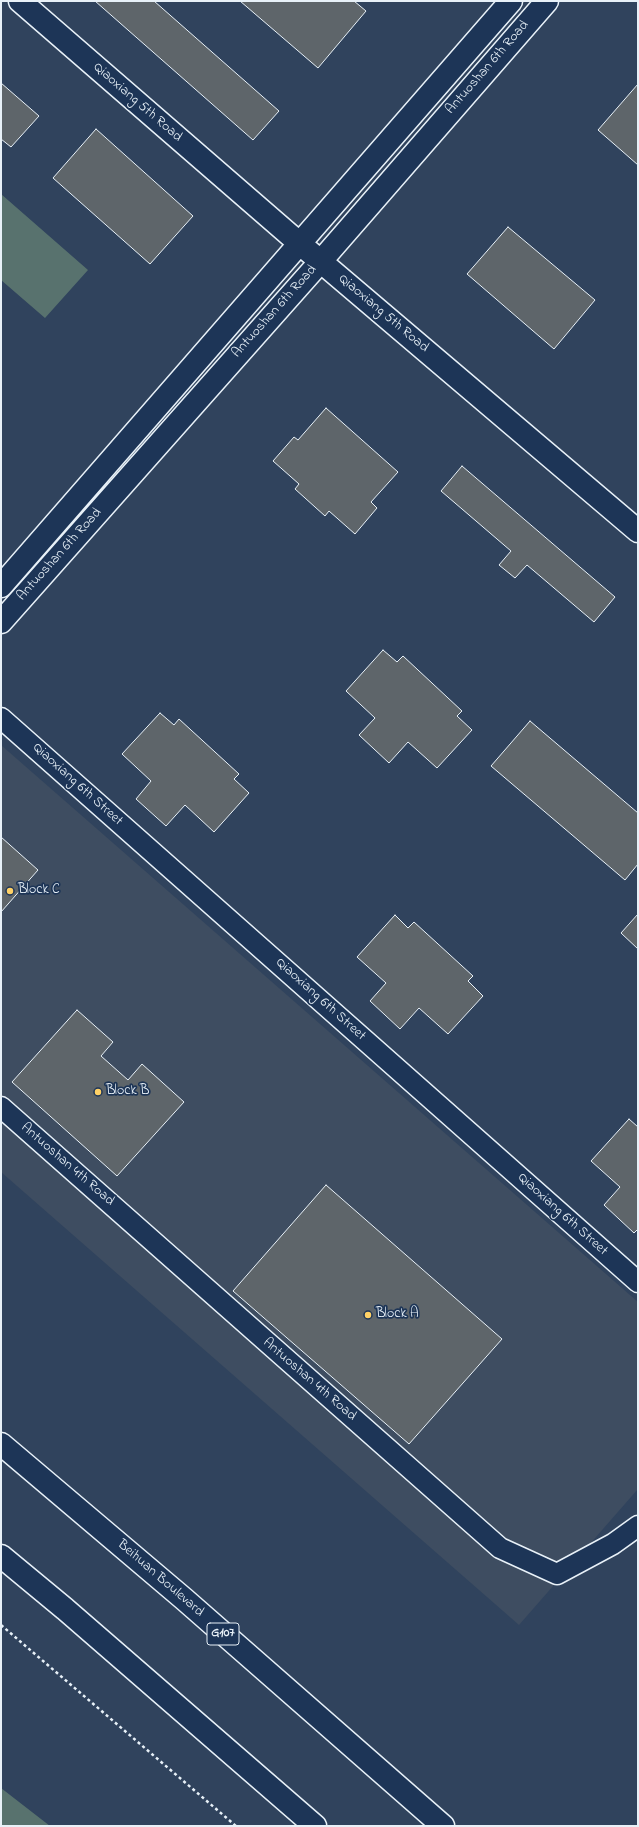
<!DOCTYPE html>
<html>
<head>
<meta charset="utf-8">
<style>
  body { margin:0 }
  #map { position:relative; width:639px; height:1827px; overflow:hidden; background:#30435d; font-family:"Indie Flower",sans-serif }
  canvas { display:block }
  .frame { position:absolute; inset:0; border:2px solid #e8f1f8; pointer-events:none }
</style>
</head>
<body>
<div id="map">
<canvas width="639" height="1827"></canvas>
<div class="frame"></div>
</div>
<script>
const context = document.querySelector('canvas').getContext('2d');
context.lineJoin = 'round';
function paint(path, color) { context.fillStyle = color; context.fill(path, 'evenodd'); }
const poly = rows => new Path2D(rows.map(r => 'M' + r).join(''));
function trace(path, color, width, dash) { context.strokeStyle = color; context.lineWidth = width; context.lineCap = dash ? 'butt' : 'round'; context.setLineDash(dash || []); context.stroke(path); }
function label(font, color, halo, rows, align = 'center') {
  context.font = font + ' "Indie Flower",sans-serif'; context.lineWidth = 3.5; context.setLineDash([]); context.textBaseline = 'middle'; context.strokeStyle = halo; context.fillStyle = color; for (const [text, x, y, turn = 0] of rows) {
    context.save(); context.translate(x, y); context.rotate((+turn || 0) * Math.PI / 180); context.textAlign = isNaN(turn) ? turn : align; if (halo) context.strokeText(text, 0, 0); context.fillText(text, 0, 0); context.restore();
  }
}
paint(poly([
  [1,745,638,1302,638,1489,519,1625,1,1172]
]), '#3e4d61');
paint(poly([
  [1,194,88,270,45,318,1,280],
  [1,1788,50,1826,1,1826]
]), '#58726e');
const building = poly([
  [95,1,154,1,279,111,253,140,95,1],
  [240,1,354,1,366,11,318,68,240,1],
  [1,83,39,116,11,147,1,139,1,83],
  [638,84,638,165,598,130,638,84],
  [96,129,193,216,150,264,53,178,96,129],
  [508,227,595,300,554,349,467,274,508,227],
  [326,408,398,472,371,502,377,508,355,534,329,511,325,516,295,489,299,484,273,461,294,437,298,440,326,408],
  [462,466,615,597,594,622,527,565,515,578,499,565,511,551,441,491,462,466],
  [383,650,397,662,403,656,462,711,457,716,472,730,437,768,408,742,389,763,359,735,375,718,346,691,383,650],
  [160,713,174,725,179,719,239,774,234,779,249,793,214,832,185,805,166,826,136,799,151,781,122,754,160,713],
  [530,721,638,813,638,864,625,880,491,766,530,721],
  [1,837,38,870,1,912,1,837],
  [638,914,638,949,621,933,638,914],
  [395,915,408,928,414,922,473,976,468,981,483,996,448,1034,419,1008,400,1029,370,1001,386,983,357,957,395,915],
  [77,1010,113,1042,101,1056,128,1080,142,1064,184,1102,117,1176,12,1082,77,1010],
  [629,1119,638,1127,638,1229,634,1233,604,1205,620,1187,591,1161,629,1119],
  [326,1185,502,1339,409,1444,233,1291,326,1185]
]);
paint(building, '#5e656a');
trace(building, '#e8f1f8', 1);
const minor = poly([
  [1,718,638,1282],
  [1,1107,500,1548,557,1574,613,1544,638,1526]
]);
const tertiary = poly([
  [20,1,299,243,638,531],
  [1,586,511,1],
  [1,622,321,261,547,1]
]);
const trunk = poly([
  [1,1444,184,1599,443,1826],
  [1,1556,65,1609,315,1826]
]);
trace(minor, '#e8f1f8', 23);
trace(tertiary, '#e8f1f8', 25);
trace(trunk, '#e8f1f8', 25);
trace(poly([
  [1,1625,236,1826]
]), '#e8f1f8', 2.5, [3, 3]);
trace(minor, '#1d3557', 20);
trace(tertiary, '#1d3557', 22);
trace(trunk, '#1d3557', 22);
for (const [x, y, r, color] of [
  [10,891,4,"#ffd166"],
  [98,1092,4,"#ffd166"],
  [368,1315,4,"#ffd166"]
]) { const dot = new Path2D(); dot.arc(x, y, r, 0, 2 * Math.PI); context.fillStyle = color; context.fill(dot); trace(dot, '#1d3557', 1.5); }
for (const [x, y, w] of [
  [223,1634,32]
]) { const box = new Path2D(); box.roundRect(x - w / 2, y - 11, w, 22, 3); context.fillStyle = '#1d3557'; context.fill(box); trace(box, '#e8f1f8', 1); }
label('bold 13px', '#e8f1f8', null, [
  ["G107",223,1634]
]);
label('14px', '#e8f1f8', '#1d3557', [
  ["Antuoshan 6th Road",488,68,-49],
  ["Qiaoxiang 5th Road",137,103,41],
  ["Antuoshan 6th Road",275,312,-48],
  ["Qiaoxiang 5th Road",383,314,40],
  ["Antuoshan 6th Road",60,555,-48],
  ["Qiaoxiang 6th Street",77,785,42],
  ["Qiaoxiang 6th Street",320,1000,42],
  ["Antuoshan 4th Road",67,1165,41],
  ["Qiaoxiang 6th Street",562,1215,42],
  ["Antuoshan 4th Road",309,1380,41],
  ["Beihuan Boulevard",160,1579,41]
]);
label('14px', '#e8f1f8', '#1d3557', [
  ["Block C",18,891],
  ["Block B",106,1092],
  ["Block A",376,1315]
], 'left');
</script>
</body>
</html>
